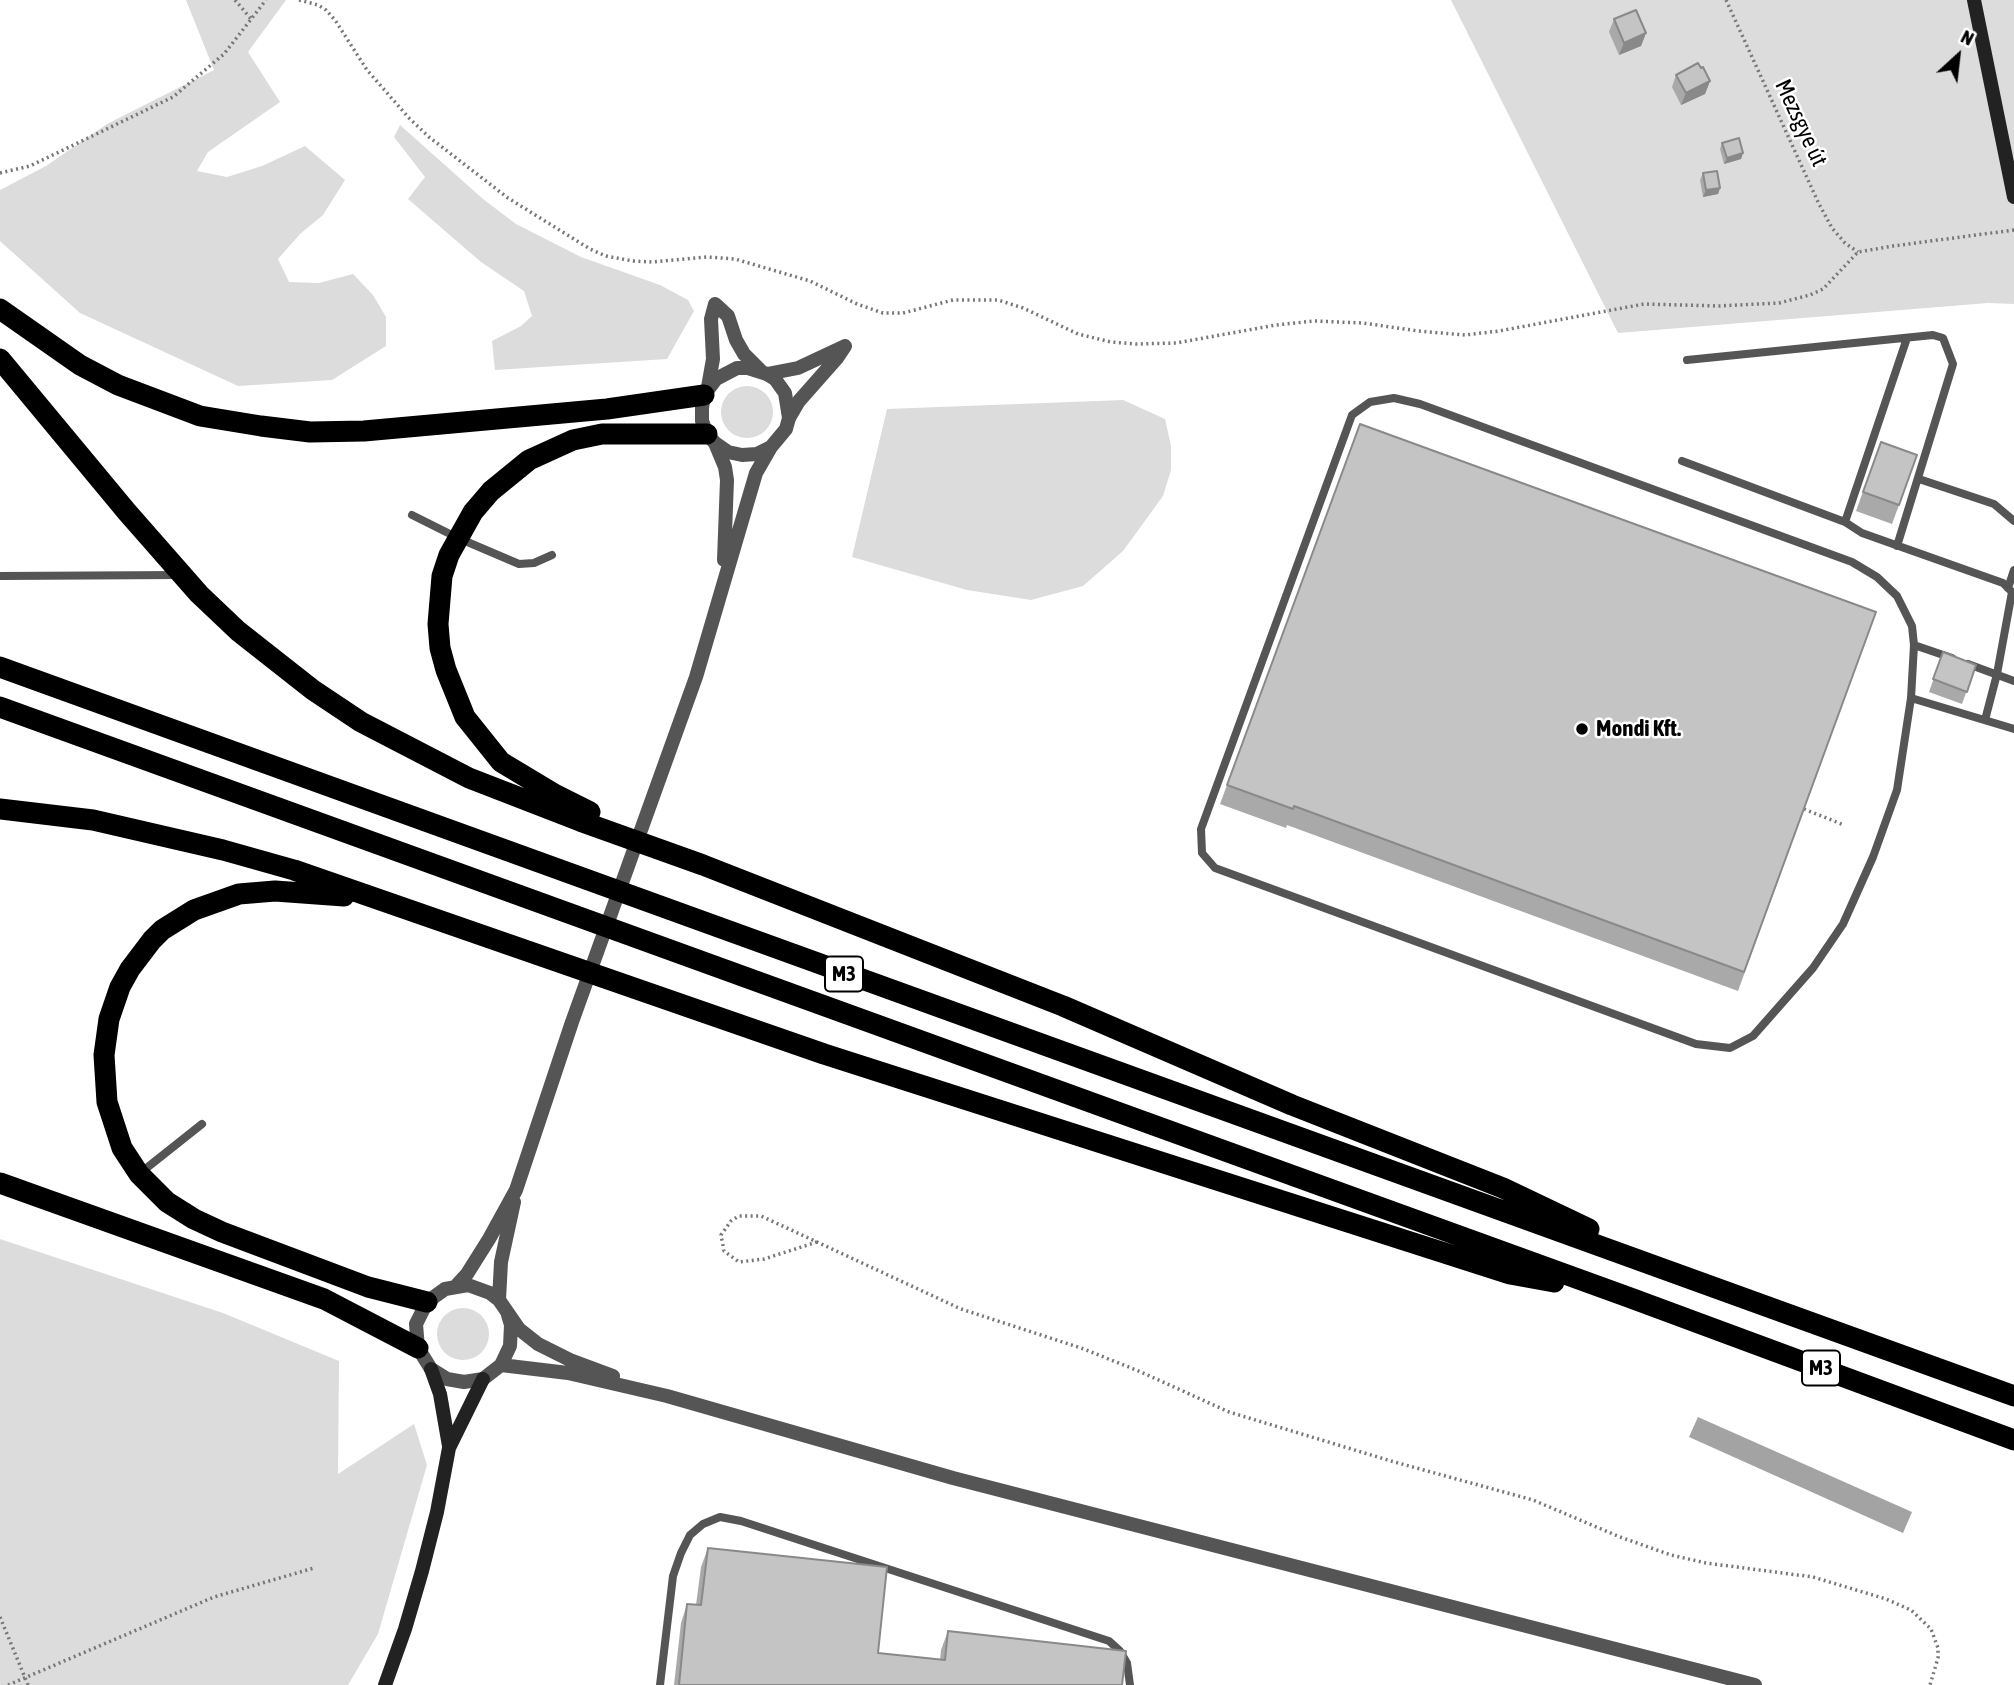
<!DOCTYPE html>
<html>
<head>
<meta charset="utf-8">
<style>
  body { margin:0 }
  #map { position:relative; width:2014px; height:1685px; overflow:hidden; background:#fff; font-family:"Asap Condensed",sans-serif }
  canvas { display:block }
  .north { position:absolute; left:1923px; top:21px; width:70px; height:70px; -webkit-text-stroke:5px #fff; paint-order:stroke; rotate:27deg; font-size:19px; font-weight:700; line-height:28px; text-align:center; color:#000 }
  .north::after { content:''; display:block; margin:auto; width:24px; height:32px; background:#000; clip-path:polygon(50% 0,100% 100%,50% 72%,0 100%) }
</style>
</head>
<body>
<div id="map">
<canvas width="2014" height="1685"></canvas>
<div class="north">N</div>
</div>
<script>
const context = document.querySelector('canvas').getContext('2d');
context.lineJoin = 'round';
function paint(path, color) { context.fillStyle = color; context.fill(path, 'evenodd'); }
const poly = rows => new Path2D(rows.map(r => 'M' + r).join(''));
function trace(path, color, width, dash) { context.strokeStyle = color; context.lineWidth = width; context.lineCap = dash ? 'butt' : 'round'; context.setLineDash(dash || []); context.stroke(path); }
function label(font, color, halo, rows, align = 'center') {
  context.font = font + ' "Asap Condensed",sans-serif'; context.lineWidth = 5; context.setLineDash([]); context.textBaseline = 'middle'; context.strokeStyle = halo; context.fillStyle = color; for (const [text, x, y, turn = 0] of rows) {
    context.save(); context.translate(x, y); context.rotate((+turn || 0) * Math.PI / 180); context.textAlign = isNaN(turn) ? turn : align; if (halo) context.strokeText(text, 0, 0); context.fillText(text, 0, 0); context.restore();
  }
}
paint(poly([
  [186,0,286,0,248,52,280,102,208,152,197,171,227,177,262,166,305,146,345,180,323,215,300,234,278,259,289,282,319,283,353,274,373,295,386,317,386,346,332,380,238,386,80,313,0,241,0,190,46,166,107,124,214,70],
  [1451,0,2014,0,2014,304,1988,303,1618,333],
  [400,125,483,199,516,224,581,257,660,285,688,300,694,311,667,359,495,370,492,341,521,326,532,316,524,291,481,262,408,199,425,177,394,137],
  '721 412a26 26 0 1 1 52 0a26 26 0 1 1-52 0Z',
  [1123,400,1165,419,1171,446,1171,470,1163,496,1123,551,1083,586,1031,600,967,590,852,557,887,409],
  [0,1239,223,1313,339,1361,338,1474,414,1424,427,1465,378,1634,348,1685,0,1685],
  '437 1334a26 26 0 1 1 52 0a26 26 0 1 1-52 0Z'
]), '#dcdcdc');
paint(poly([
  [1698,1417,1912,1512,1903,1533,1689,1437]
]), '#a3a3a3');
trace(poly([
  [235,0,252,20],
  [299,0,318,5,326,10,335,20,367,70,409,118,429,137,508,198,590,249,606,256,633,261,652,262,707,257,735,259,810,281,857,304,883,313,903,313,953,300,998,300,1023,308,1078,334,1111,342,1136,344,1176,343,1276,325,1314,321,1363,323,1418,331,1465,335,1499,331,1644,304,1718,306,1779,303,1810,295,1823,289,1858,252,1893,246,2014,230],
  [1726,0,1819,204,1832,228,1845,243,1858,252],
  [0,173,30,166,173,97,224,54,266,0],
  [1804,809,1844,825],
  [817,1242,764,1259,739,1262,724,1251,721,1235,731,1221,739,1216,761,1216,961,1309,1084,1349,1141,1372,1229,1412,1391,1461,1533,1500,1620,1537,1671,1555,1706,1563,1813,1577,1886,1599,1911,1610,1931,1629,1938,1648,1938,1658,1930,1685],
  [0,1617,28,1685],
  [8,1685,214,1597,314,1568]
]), '#777', 3.5, [2, 3.5]);
trace(poly([
  [1687,360,1933,335,1943,338,1953,364,1897,546],
  [1394,398,1420,404,1852,562,1877,577,1897,596,1912,626,1914,645,1911,698,1897,790,1873,857,1843,924,1813,968,1753,1036,1730,1048,1696,1044,1215,868,1202,853,1201,829,1352,415,1370,402,1394,398],
  [1682,461,1845,522,1862,533,2003,583,2012,592,1997,674,1985,720],
  [1919,479,1994,504,2014,521],
  [412,515,458,538,519,564,534,563,552,555],
  [1845,522,1907,338],
  [0,576,179,575],
  [2008,588,2014,570],
  [1914,645,1952,658],
  [1968,664,2014,681],
  [1911,698,2014,729],
  [139,1174,202,1124],
  [660,1685,673,1576,681,1553,690,1535,703,1524,720,1517,741,1521,1109,1641,1120,1651,1127,1663,1130,1685]
]), '#555', 8);
trace(poly([
  [767,374,798,368,845,346],
  [708,387,713,359,711,319,715,304,728,316,736,340,744,354,760,370],
  [789,418,799,401,837,358,845,346]
]), '#555', 14);
trace(poly([
  [715,443,725,467,727,480,724,560],
  [456,1286,467,1274,489,1239,516,1190,572,1022,696,677,756,473,771,447,786,429,789,418,785,393,775,379,767,374,748,368,737,368,716,379,704,395,702,408,702,421,707,434,715,443,728,452,742,455,757,454,771,447],
  [499,1300,501,1262,514,1202],
  [508,1315,511,1325,510,1346,501,1365,483,1379,464,1382,447,1379,431,1369,418,1348,416,1324,427,1302,445,1289,468,1285,490,1293,499,1300,519,1329,538,1344,570,1360,613,1376],
  [501,1365,568,1373,667,1396,953,1478,1755,1685]
]), '#555', 14);
trace(poly([
  [1974,0,2014,197],
  [431,1369,440,1394,449,1446],
  [385,1685,405,1629,422,1571,437,1512,449,1448,483,1379]
]), '#222', 14);
trace(poly([
  [0,309,80,365,118,385,200,416,261,426,310,432,364,431,607,409,704,395],
  [0,359,127,512,199,594,238,631,313,690,361,722,469,778,580,821,703,865,1063,1006,1292,1105,1503,1188,1589,1229],
  [0,667,2014,1396],
  [0,707,1628,1297,2014,1440],
  [0,809,93,820,223,850,294,870,824,1054,1510,1274,1554,1282],
  [590,812,556,795,501,762,465,717,446,670,440,648,438,624,442,576,449,555,473,512,491,491,529,460,573,440,602,434,707,434],
  [344,896,275,891,239,894,194,910,162,930,152,940,130,969,120,987,109,1019,104,1055,107,1102,122,1148,139,1174,167,1202,194,1219,222,1232,368,1287,427,1302],
  [0,1183,324,1299,418,1348]
]), '#000', 21);
paint(poly([
  [1614,19,1646,33,1641,46,1619,55,1609,32],
  [1701,68,1710,81,1705,94,1681,105,1672,87,1676,75],
  [1722,143,1743,153,1741,159,1724,164,1720,149],
  [1703,173,1720,188,1718,194,1703,197,1700,180],
  [1360,424,1876,612,1738,991,1287,825,1286,828,1220,804],
  [1881,442,1899,505,1892,524,1856,511],
  [1943,652,1976,665,1962,704,1929,692],
  [708,1548,878,1653,940,1660,941,1650,948,1631,1122,1685,674,1685,681,1623,687,1604,696,1605,701,1567]
]), '#a9a9a9');
paint(poly([
  [1646,33,1641,46,1619,55,1624,43],
  [1710,81,1705,94,1681,105,1686,93],
  [1743,153,1741,159,1724,164,1727,158],
  [1720,188,1718,194,1703,197,1706,190]
]), '#898989');
const building = poly([
  [1636,10,1646,33,1624,43,1614,19,1636,10],
  [1698,63,1701,68,1703,67,1710,81,1686,93,1676,75,1698,63],
  [1739,138,1743,153,1727,158,1722,143,1739,138],
  [1717,171,1720,188,1706,190,1703,173,1717,171],
  [1360,424,1876,612,1744,972,1294,806,1293,809,1227,785,1360,424],
  [1881,442,1917,455,1899,505,1863,492,1881,442],
  [1943,652,1976,665,1967,692,1933,679,1943,652],
  [708,1548,887,1567,878,1653,945,1660,948,1631,1126,1651,1122,1685,679,1685,687,1604,701,1605,708,1548]
]);
paint(building, '#c4c4c4');
trace(building, '#898989', 2);
for (const [x, y, r, color] of [
  [1582,729,7,"#000"]
]) { const dot = new Path2D(); dot.arc(x, y, r, 0, 2 * Math.PI); context.fillStyle = color; context.fill(dot); trace(dot, '#fff', 2.5); }
for (const [x, y, w] of [
  [844,974,38],
  [1821,1368,38]
]) { const box = new Path2D(); box.roundRect(x - w / 2, y - 17.5, w, 35, 5); context.fillStyle = '#fff'; context.fill(box); trace(box, '#000', 2); }
label('bold 21px', '#000', null, [
  ["M3",844,974],
  ["M3",1821,1368]
]);
label('23px', '#000', '#fff', [
  ["Mezsgye út",1801,123,65]
]);
label('bold 23px', '#000', '#fff', [
  ["Mondi Kft.",1596,729]
], 'left');
</script>
</body>
</html>
